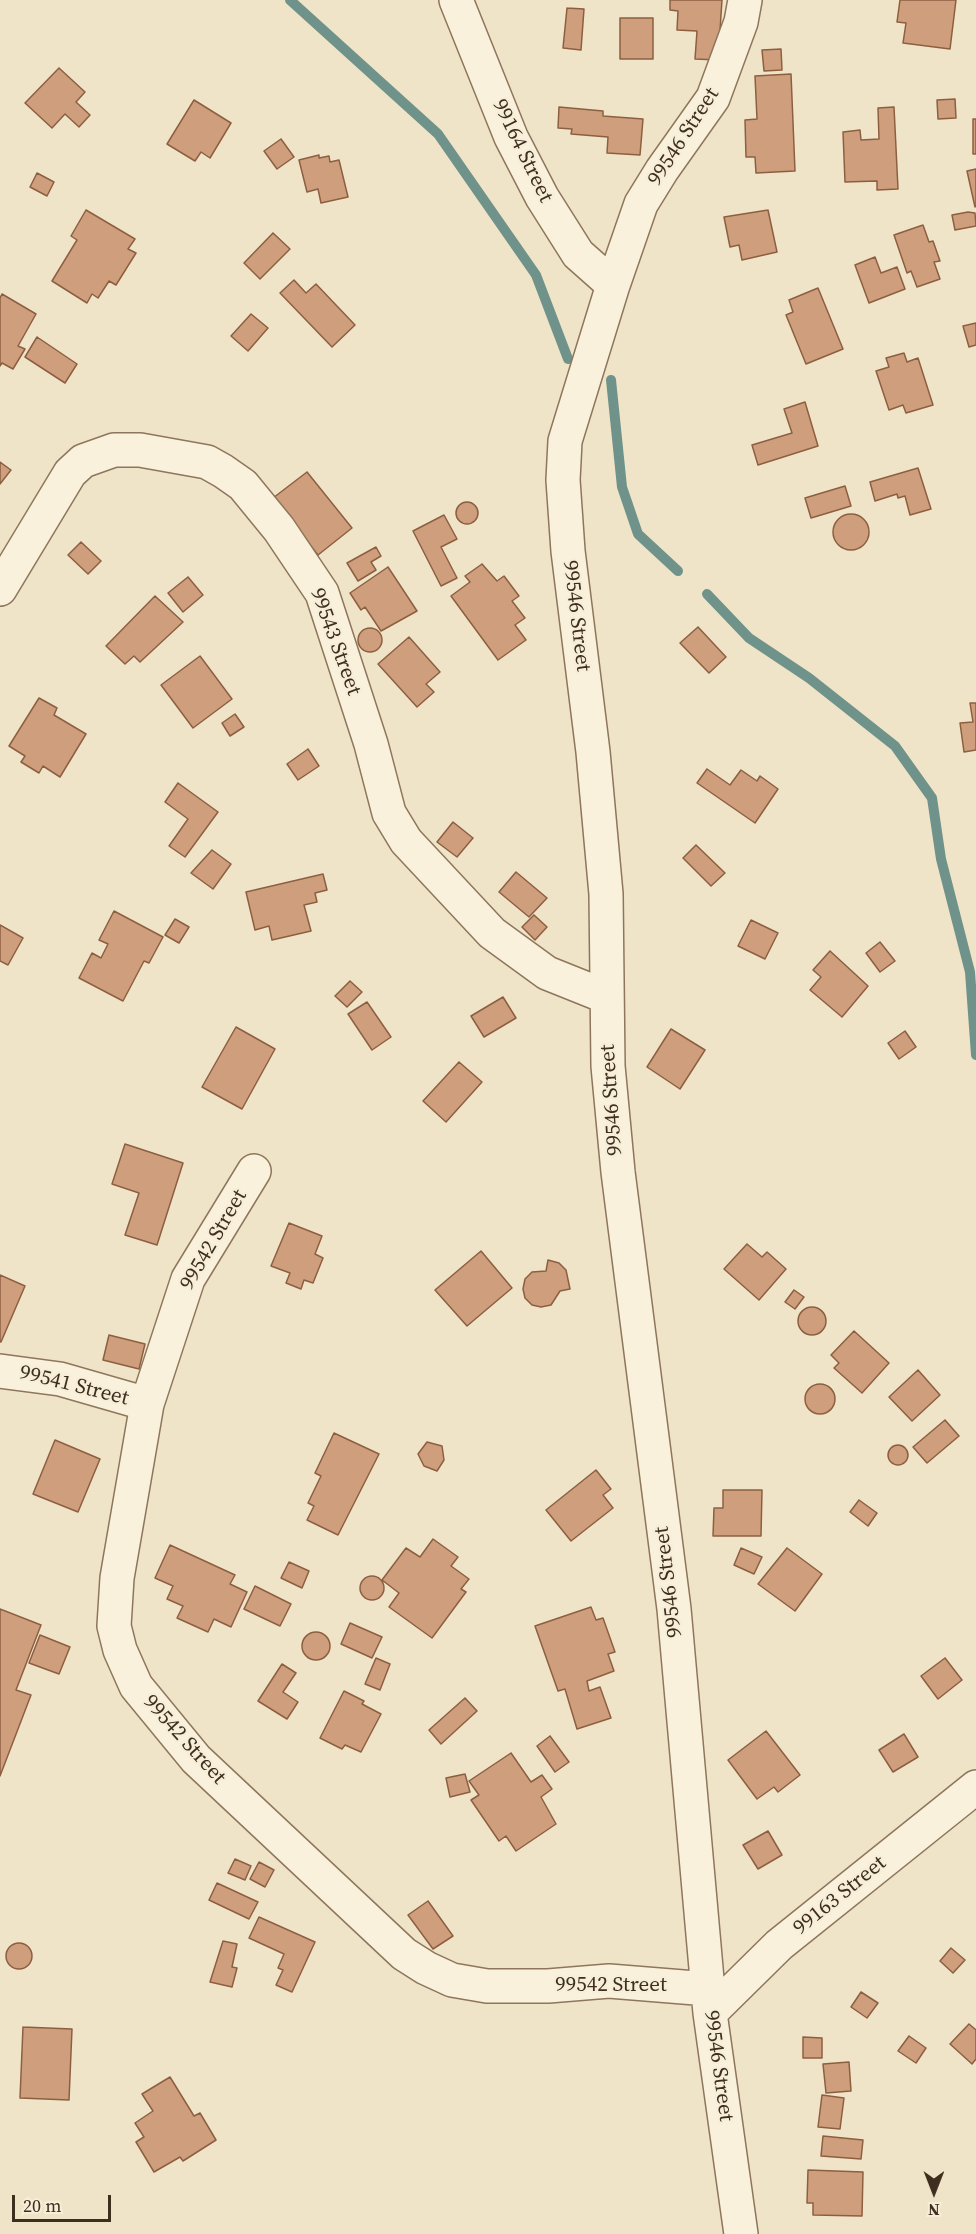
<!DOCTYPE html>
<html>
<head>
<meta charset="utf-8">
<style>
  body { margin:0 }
  #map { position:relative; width:976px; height:2234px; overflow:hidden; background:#f0e4c8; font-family:"Source Serif 4",serif }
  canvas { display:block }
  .north { position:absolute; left:904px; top:2162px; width:60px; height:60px; -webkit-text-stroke:4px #f7eed8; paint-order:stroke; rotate:180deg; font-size:16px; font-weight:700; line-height:24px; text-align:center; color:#3d2e20 }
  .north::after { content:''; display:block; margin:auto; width:21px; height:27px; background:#3d2e20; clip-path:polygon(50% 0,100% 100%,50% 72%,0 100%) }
  .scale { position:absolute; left:12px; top:2195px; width:99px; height:27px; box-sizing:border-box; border:3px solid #3d2e20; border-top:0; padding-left:8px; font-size:18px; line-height:21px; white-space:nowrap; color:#3d2e20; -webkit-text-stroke:4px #f7eed8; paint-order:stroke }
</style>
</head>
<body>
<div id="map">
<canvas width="976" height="2234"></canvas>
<div class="north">N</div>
<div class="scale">20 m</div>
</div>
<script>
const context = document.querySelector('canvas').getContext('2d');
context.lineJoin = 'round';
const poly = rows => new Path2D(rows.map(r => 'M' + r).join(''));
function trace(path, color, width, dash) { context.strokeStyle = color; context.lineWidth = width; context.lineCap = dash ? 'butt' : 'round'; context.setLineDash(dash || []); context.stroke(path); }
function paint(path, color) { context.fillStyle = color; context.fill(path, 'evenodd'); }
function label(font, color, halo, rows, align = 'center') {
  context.font = font + ' "Source Serif 4",serif'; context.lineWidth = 4.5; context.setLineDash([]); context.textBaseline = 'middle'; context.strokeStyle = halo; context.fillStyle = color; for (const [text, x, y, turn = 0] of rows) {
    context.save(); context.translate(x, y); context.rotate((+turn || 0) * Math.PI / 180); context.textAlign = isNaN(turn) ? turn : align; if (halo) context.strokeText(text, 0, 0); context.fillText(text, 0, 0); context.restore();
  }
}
trace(poly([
  [290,0,438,134,536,275,568,359],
  [611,380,622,487,638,534,678,571],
  [707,594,749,638,809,678,895,746,932,798,941,859,970,972,976,1055]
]), '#6f938a', 10);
const building = poly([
  [670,0,722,0,718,60,695,59,697,31,677,30,678,11,670,10,670,0],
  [900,0,956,0,950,49,903,43,906,23,897,22,900,0],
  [567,8,584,9,581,50,563,48,567,8],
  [620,18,653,18,653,59,620,59,620,18],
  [781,49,782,70,764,71,762,50,781,49],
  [59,68,85,92,76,102,90,115,79,127,65,114,52,128,25,103,59,68],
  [791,74,795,171,756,173,755,157,746,157,745,120,757,119,755,76,791,74],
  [955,99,956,118,938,119,937,100,955,99],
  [194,100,231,123,210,158,201,152,195,161,167,144,194,100],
  [559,107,603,111,603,116,643,119,640,155,607,153,608,137,571,134,572,129,558,128,559,107],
  [894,107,898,189,877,190,877,181,845,182,843,132,860,130,861,140,879,139,878,108,894,107],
  [973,119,976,119,976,154,973,154,973,119],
  [281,139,294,157,277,169,264,151,281,139],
  [319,155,319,158,329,156,330,162,339,160,348,197,321,203,318,189,307,192,299,160,319,155],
  [976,169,976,206,975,207,967,171,976,169],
  [37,173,54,182,47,196,30,187,37,173],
  [86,210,135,239,128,249,136,253,116,285,109,281,98,298,92,294,87,303,52,281,77,240,71,236,86,210],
  [768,210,777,252,742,260,739,245,730,247,724,217,768,210],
  [968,212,975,213,976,226,955,230,952,215,968,212],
  [923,225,929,242,933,241,940,261,934,262,940,279,917,287,911,271,907,273,894,235,923,225],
  [273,233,290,249,260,279,244,263,273,233],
  [875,257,881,273,897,267,905,289,869,303,855,265,875,257],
  [294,280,306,293,316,284,355,325,332,347,280,293,294,280],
  [818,288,843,349,806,364,786,315,793,312,789,300,818,288],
  [2,294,36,314,18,346,25,349,13,369,2,363,0,366,0,298,2,294],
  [251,314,268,328,248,351,231,336,251,314],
  [976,323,976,345,969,347,963,326,976,323],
  [37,337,77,364,65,383,25,357,37,337],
  [904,353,907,362,918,358,933,405,906,413,903,405,889,410,876,371,889,367,886,358,904,353],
  [805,402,818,446,758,465,752,445,792,433,784,409,805,402],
  [0,462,11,470,0,484,0,462],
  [918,468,931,509,910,515,905,496,898,498,897,494,875,501,870,482,918,468],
  [307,472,352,528,318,555,273,498,307,472],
  [845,486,851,506,811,518,805,498,845,486],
  '456 513a11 11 0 1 1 22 0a11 11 0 1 1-22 0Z',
  '833 532a18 18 0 1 1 36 0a18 18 0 1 1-36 0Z',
  [444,515,457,539,441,547,457,578,441,586,413,531,444,515],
  [81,542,101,561,88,574,68,555,81,542],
  [376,547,381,556,371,562,376,570,358,581,347,563,376,547],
  [482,564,497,581,504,576,519,596,512,601,525,618,515,625,526,640,498,660,451,596,470,582,465,576,482,564],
  [388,567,417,611,381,631,365,607,361,610,350,593,388,567],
  [188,577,203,595,183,612,168,593,188,577],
  [155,596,183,622,140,662,134,656,125,664,106,646,155,596],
  [698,627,726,657,709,673,680,643,698,627],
  '358 640a12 12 0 1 1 24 0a12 12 0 1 1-24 0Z',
  [409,637,440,672,426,684,434,692,417,707,378,664,409,637],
  [200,656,232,699,193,728,161,685,200,656],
  [39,698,57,708,54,715,86,734,60,777,43,766,39,773,21,762,25,756,9,746,39,698],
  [970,703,976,703,976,750,964,752,960,723,973,722,970,703],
  [235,714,244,727,230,736,222,723,235,714],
  [308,749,319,766,298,780,287,764,308,749],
  [707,769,730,785,741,770,757,781,760,776,778,789,755,823,697,783,707,769],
  [178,783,218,812,185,857,169,846,188,819,165,802,178,783],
  [453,822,473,838,457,857,437,842,453,822],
  [696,845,725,873,711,886,683,858,696,845],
  [212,850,231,864,213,889,191,873,212,850],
  [516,872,547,898,529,917,499,892,516,872],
  [323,874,327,890,315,893,317,902,304,905,311,931,272,940,269,926,255,930,246,892,323,874],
  [114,911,163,937,149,963,144,961,123,1001,79,978,92,953,101,958,108,944,99,940,114,911],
  [534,915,547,927,535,940,522,927,534,915],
  [175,919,189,927,179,943,165,935,175,919],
  [751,920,778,933,765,959,738,946,751,920],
  [0,925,23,938,8,965,0,961,0,925],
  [880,942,895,961,880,972,866,953,880,942],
  [830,951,868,986,842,1017,810,990,821,977,813,970,830,951],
  [350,981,362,992,347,1007,335,996,350,981],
  [503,997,516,1018,484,1037,471,1016,503,997],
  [367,1002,391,1037,372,1050,348,1014,367,1002],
  [236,1027,275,1049,242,1109,202,1087,236,1027],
  [671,1029,705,1050,680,1089,647,1067,671,1029],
  [905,1031,916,1047,899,1059,888,1043,905,1031],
  [459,1062,482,1082,446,1122,423,1101,459,1062],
  [125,1144,183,1163,157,1245,125,1235,139,1193,112,1184,125,1144],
  [289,1223,322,1236,315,1254,323,1258,313,1283,304,1280,301,1289,286,1283,290,1273,271,1266,289,1223],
  [747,1244,762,1257,767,1252,786,1269,759,1300,724,1269,747,1244],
  [481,1251,512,1288,467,1326,435,1290,481,1251],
  [548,1260,559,1263,566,1270,570,1289,560,1291,551,1305,541,1307,532,1305,525,1298,523,1289,525,1279,532,1272,546,1271,548,1260],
  [0,1275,25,1286,1,1342,0,1342,0,1275],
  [794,1290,804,1297,795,1309,785,1302,794,1290],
  '798 1321a14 14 0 1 1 28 0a14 14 0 1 1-28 0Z',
  [854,1331,889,1363,862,1393,834,1368,839,1363,831,1355,854,1331],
  [109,1335,145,1344,139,1369,103,1360,109,1335],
  [918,1370,940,1395,912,1421,889,1397,918,1370],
  '805 1399a15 15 0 1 1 30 0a15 15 0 1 1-30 0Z',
  [945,1420,959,1436,927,1463,913,1447,945,1420],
  [334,1433,379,1454,338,1535,307,1520,314,1506,308,1503,321,1476,315,1473,334,1433],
  [55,1440,100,1459,78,1512,33,1494,55,1440],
  [427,1442,442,1446,444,1460,437,1471,424,1466,418,1454,427,1442],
  '888 1455a10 10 0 1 1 20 0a10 10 0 1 1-20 0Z',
  [596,1470,611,1489,603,1495,613,1508,571,1541,546,1510,596,1470],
  [723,1490,762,1490,761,1536,713,1536,714,1508,723,1508,723,1490],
  [859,1500,877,1513,868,1526,850,1512,859,1500],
  [433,1539,458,1557,451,1566,469,1579,461,1589,466,1592,432,1638,389,1607,399,1593,382,1580,406,1548,420,1557,433,1539],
  [170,1545,235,1575,230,1584,247,1592,231,1627,214,1619,208,1632,177,1618,183,1606,167,1599,173,1586,155,1578,170,1545],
  [741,1548,762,1557,754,1574,734,1565,741,1548],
  [787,1548,822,1574,795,1611,758,1584,787,1548],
  [289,1562,309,1571,302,1588,281,1578,289,1562],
  '360 1588a12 12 0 1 1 24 0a12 12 0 1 1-24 0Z',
  [255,1586,291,1604,280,1626,244,1609,255,1586],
  [591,1607,596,1620,603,1618,615,1652,608,1654,614,1671,587,1681,589,1691,600,1687,611,1718,577,1729,565,1689,558,1691,535,1626,591,1607],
  [0,1609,41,1625,16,1690,31,1695,0,1776,0,1609],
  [350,1623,382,1637,372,1658,341,1644,350,1623],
  '302 1646a14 14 0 1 1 28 0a14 14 0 1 1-28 0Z',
  [40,1635,70,1647,59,1674,29,1663,40,1635],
  [376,1658,390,1664,380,1690,365,1684,376,1658],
  [945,1658,962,1680,938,1699,921,1676,945,1658],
  [282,1664,296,1673,283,1692,298,1702,287,1719,258,1701,282,1664],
  [344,1691,364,1701,362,1704,381,1714,361,1752,345,1745,342,1749,320,1738,344,1691],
  [465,1698,477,1711,441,1744,429,1730,465,1698],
  [766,1731,800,1775,778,1792,774,1787,757,1799,728,1760,766,1731],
  [904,1734,918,1757,893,1772,879,1750,904,1734],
  [550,1736,569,1762,555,1772,537,1746,550,1736],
  [511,1753,531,1782,542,1775,552,1789,541,1797,556,1824,516,1851,506,1836,499,1841,471,1800,479,1795,469,1781,511,1753],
  [465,1774,470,1792,450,1797,446,1778,465,1774],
  [768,1831,782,1855,758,1869,743,1845,768,1831],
  [235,1859,251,1866,245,1880,228,1873,235,1859],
  [259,1862,274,1870,265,1887,250,1879,259,1862],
  [217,1883,258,1902,249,1919,209,1900,217,1883],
  [428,1901,453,1936,433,1949,408,1915,428,1901],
  [259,1917,315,1942,292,1992,276,1985,283,1970,278,1968,284,1954,249,1938,259,1917],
  [223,1941,237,1944,232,1967,237,1968,232,1987,210,1982,223,1941],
  '6 1956a13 13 0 1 1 26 0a13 13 0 1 1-26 0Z',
  [951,1948,965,1960,953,1973,940,1961,951,1948],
  [861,1992,878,2003,867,2018,851,2007,861,1992],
  [969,2024,976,2030,976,2059,972,2064,950,2044,969,2024],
  [23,2027,72,2029,69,2100,20,2098,23,2027],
  [909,2036,926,2048,916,2063,898,2051,909,2036],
  [803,2037,822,2038,822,2058,803,2058,803,2037],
  [849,2062,851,2091,826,2093,823,2064,849,2062],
  [170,2077,194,2116,200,2113,216,2140,183,2161,180,2157,154,2172,136,2142,144,2137,135,2123,153,2111,142,2094,170,2077],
  [822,2095,844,2098,840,2129,818,2127,822,2095],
  [823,2136,863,2140,861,2159,821,2156,823,2136],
  [808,2170,863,2172,862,2216,813,2215,813,2203,807,2203,808,2170]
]);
paint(building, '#cf9f7d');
trace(building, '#8d5f41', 1.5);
const street = poly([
  [456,0,511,137,542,197,578,254,613,285],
  [0,589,70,473,83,461,114,450,140,450,207,462,223,471,243,485,279,529,322,593,371,744,389,813,406,841,492,933,547,973,607,997],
  [254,1171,188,1279,147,1404,117,1578,114,1626,120,1650,136,1686,196,1759,404,1954,426,1968,452,1980,487,1986,548,1986,609,1981,708,1989],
  [0,1371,60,1379,147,1404],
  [710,2013,779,1945,976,1787],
  [741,2234,710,2013,674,1609,618,1172,608,1066,606,894,593,752,568,551,563,480,565,441,613,285,641,204,662,170,713,98,741,22,745,0]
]);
trace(street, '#8d765c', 36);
trace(street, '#faf1dc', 33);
label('21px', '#3d2e20', '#f7eed8', [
  ["99546 Street",684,137,-57],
  ["99164 Street",522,151,64],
  ["99546 Street",576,616,83],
  ["99543 Street",335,642,70],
  ["99546 Street",612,1100,-94],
  ["99542 Street",214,1240,-60],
  ["99541 Street",74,1386,14],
  ["99546 Street",669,1582,-97],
  ["99542 Street",184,1740,48],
  ["99163 Street",840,1896,-39],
  ["99542 Street",611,1986],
  ["99546 Street",718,2066,82]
]);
</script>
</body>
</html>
